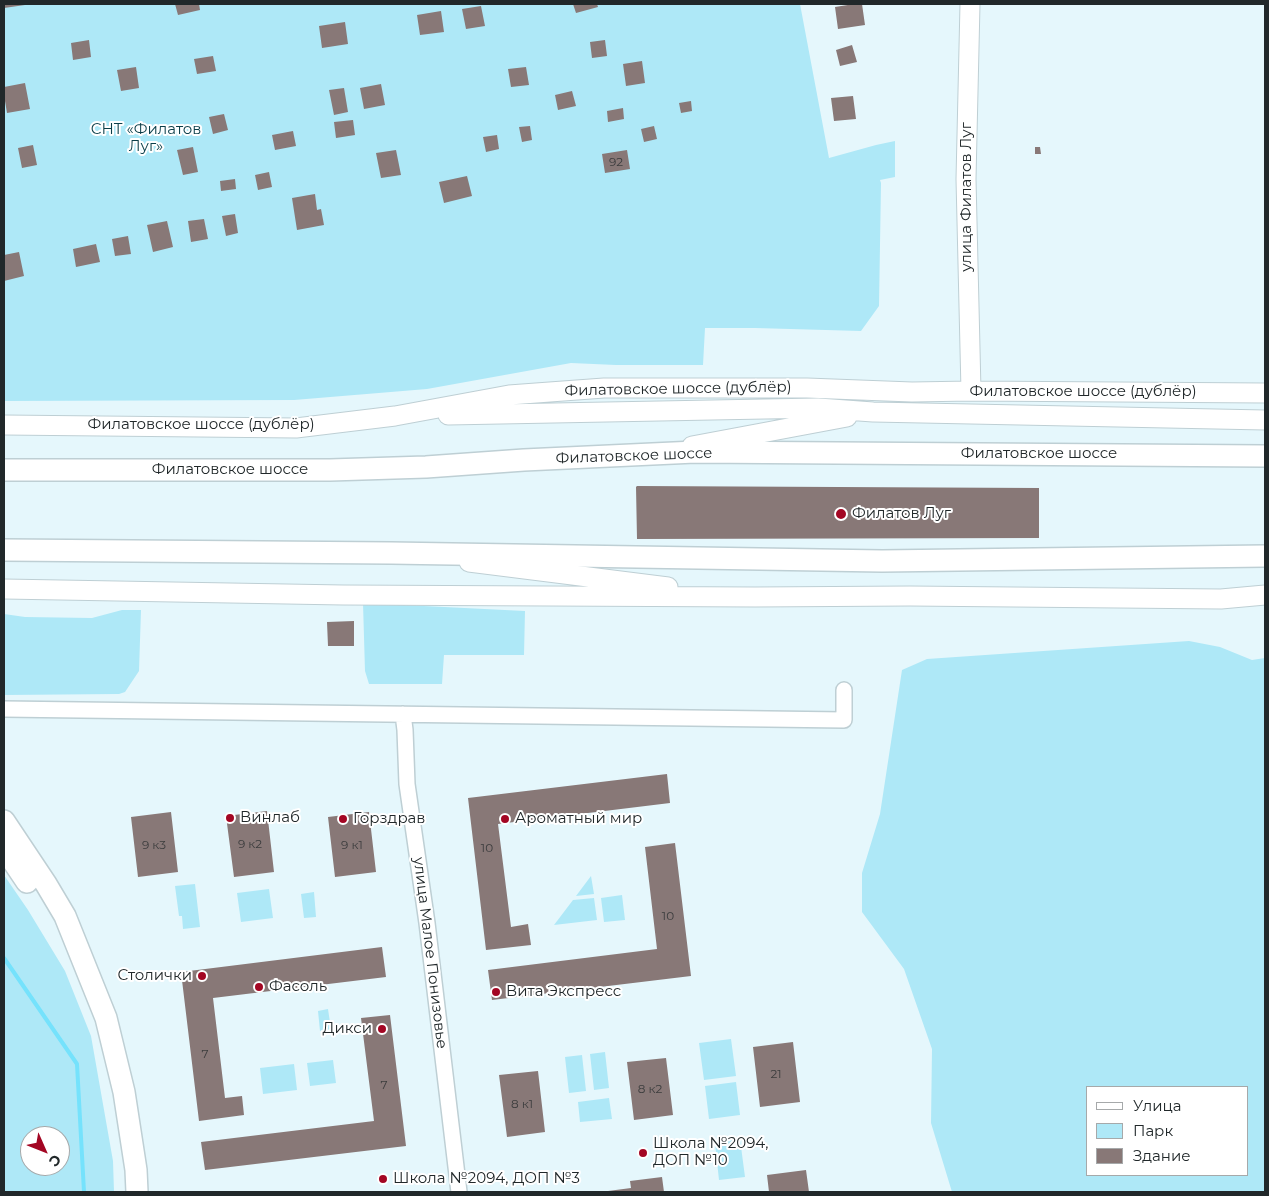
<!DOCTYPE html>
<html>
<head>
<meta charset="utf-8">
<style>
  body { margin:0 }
  #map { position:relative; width:1269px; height:1196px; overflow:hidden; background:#e5f7fc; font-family:Montserrat,sans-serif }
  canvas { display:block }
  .frame { position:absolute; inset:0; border:5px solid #21282a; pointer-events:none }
  .legend { position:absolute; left:1086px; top:1086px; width:162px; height:90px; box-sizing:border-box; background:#fff; border:1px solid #a6a9aa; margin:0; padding:6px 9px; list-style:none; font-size:15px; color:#21282a }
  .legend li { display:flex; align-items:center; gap:10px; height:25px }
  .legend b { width:25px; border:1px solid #a6a9aa }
  .north { position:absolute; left:20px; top:1126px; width:50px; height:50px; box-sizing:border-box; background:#fff; border:1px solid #a6a9aa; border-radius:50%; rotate:134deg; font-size:14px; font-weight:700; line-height:20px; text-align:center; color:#21282a }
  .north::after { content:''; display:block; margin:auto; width:18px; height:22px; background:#a30623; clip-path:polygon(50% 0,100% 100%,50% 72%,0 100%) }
</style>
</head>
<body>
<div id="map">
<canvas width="1269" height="1196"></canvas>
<div class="frame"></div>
<ul class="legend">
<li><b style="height:6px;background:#fff"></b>Улица</li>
<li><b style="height:14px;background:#aee8f7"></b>Парк</li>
<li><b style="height:14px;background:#887877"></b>Здание</li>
</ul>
<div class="north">С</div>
</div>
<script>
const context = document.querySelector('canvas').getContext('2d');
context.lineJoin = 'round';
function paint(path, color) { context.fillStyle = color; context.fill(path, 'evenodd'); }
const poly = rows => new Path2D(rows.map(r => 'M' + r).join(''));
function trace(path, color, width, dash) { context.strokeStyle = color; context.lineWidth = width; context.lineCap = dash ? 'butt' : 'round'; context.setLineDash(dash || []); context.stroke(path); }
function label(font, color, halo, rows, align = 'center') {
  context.font = font + ' Montserrat,sans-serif'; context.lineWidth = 4; context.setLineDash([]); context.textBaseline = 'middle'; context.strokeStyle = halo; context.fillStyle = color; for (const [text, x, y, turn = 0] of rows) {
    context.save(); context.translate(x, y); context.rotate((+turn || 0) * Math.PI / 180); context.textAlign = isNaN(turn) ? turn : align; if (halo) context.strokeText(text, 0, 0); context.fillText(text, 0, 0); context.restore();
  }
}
paint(poly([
  [4,4,800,4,829,158,876,145,895,141,895,177,880,180,881,183,879,306,861,331,755,328,705,328,703,365,616,365,571,363,427,389,294,400,4,401],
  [363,603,525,611,524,655,444,655,442,684,369,684,365,671],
  [122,610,141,610,139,671,125,692,119,694,4,695,4,614,25,617,92,618],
  [1189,641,1220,647,1252,660,1265,658,1265,1192,952,1192,931,1123,932,1049,904,969,862,912,862,873,880,814,902,670,927,659],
  [1088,1087,1248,1087,1248,1175,1088,1175],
  [4,875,28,910,65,971,91,1036,113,1161,114,1192,4,1192],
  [30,1136,60,1136,60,1166,30,1166],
  [591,876,594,894,576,896],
  [195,884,200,927,183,929,182,916,179,916,175,886],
  [269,889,273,918,241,922,237,893],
  [314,892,316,917,304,918,301,894],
  [622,895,625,920,604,922,601,898],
  [594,898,597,920,554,925,573,900],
  [328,1009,331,1029,320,1031,318,1011],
  [731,1039,736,1076,704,1080,699,1043],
  [605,1052,609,1088,594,1090,590,1054],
  [582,1055,586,1091,569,1093,565,1057],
  [333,1060,336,1083,310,1086,307,1063],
  [294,1064,297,1090,263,1094,260,1068],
  [736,1082,740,1115,709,1119,705,1086],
  [609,1098,612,1119,580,1122,578,1102],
  [740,1139,745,1177,719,1180,715,1143]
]), '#aee8f7');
trace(poly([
  [4,958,77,1064,84,1192]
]), '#75e2fc', 4);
paint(poly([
  [4,4,25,4,25,5,4,8],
  [175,4,199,4,200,10,178,15],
  [573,4,597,4,598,7,576,13],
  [854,4,862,4,865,25,838,29,835,7],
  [481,6,485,26,466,29,462,9],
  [441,11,444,32,420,35,417,15],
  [345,22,348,44,322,48,319,26],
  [89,40,91,57,73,60,71,43],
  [605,40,607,56,592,58,590,42],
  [852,45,857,62,840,66,836,50],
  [213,56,216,71,197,74,194,59],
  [642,61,645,83,626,86,623,64],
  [136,67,139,88,121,91,117,70],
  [526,67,529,85,511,87,508,69],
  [25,83,30,109,7,113,4,95,4,87],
  [381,84,385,105,364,109,360,88],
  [344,88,348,112,334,115,329,90],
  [572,91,576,106,558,110,555,95],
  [853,96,856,119,834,121,831,98],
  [691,101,692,111,681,113,679,103],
  [623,108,624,119,608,122,607,111],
  [224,114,228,130,213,134,209,117],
  [353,120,355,135,336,138,334,122],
  [530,126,532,140,522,142,519,127],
  [654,126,657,139,644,142,641,129],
  [293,131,296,146,275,150,272,135],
  [497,135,499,149,486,152,483,137],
  [33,145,37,165,22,168,18,148],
  [193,147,198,172,183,175,177,150],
  [1035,147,1040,147,1041,154,1035,154],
  [396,150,401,175,381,178,376,153],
  [627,150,630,169,605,173,602,154],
  [269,172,272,187,258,190,255,175],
  [467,176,472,196,444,203,439,182],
  [235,179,236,189,221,191,220,181],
  [315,194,317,210,321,209,324,225,297,230,292,198],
  [235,214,238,233,226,236,222,216],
  [204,219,208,239,191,242,188,221],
  [167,221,173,247,153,252,147,225],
  [128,236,131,254,115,256,112,239],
  [96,244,100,262,76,267,73,249],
  [19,252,24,276,4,281,4,255],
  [637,486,1039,488,1039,538,637,539,636,487],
  [354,621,354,646,328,646,327,622],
  [667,774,670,803,498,824,511,927,528,924,531,945,486,950,468,798],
  [267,811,274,872,234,877,226,816],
  [171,812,178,872,138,877,131,817],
  [369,812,376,872,335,877,328,817],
  [675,843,691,976,492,1000,488,970,657,949,645,847],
  [382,947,386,977,213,998,225,1098,242,1096,244,1115,199,1121,181,972],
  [390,1015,406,1146,205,1170,201,1142,374,1121,361,1018],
  [793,1042,800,1102,760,1107,753,1047],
  [666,1058,673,1115,634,1120,627,1062],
  [538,1071,545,1132,507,1137,499,1075],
  [806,1170,809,1192,769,1192,767,1175],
  [662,1177,664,1192,608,1192,608,1191,631,1188,630,1181]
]), '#887877');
const minor = poly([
  [4,709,844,720,844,690],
  [403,714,405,730,407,784,427,923,459,1192]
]);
const tertiary = poly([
  [970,4,966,179,971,391],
  [448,415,818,408,873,412,1265,420],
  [4,425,296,428,395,416,509,395,604,388,807,388,912,392,971,391,1265,393],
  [692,446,847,417],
  [469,562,668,587],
  [4,589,343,595,755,597,910,596,1221,599,1265,595]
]);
const secondary = poly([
  [4,470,330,470,426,467,524,460,695,452,1265,456],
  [4,550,391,553,882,561,1265,556],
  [4,821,46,884,65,916,106,1018,124,1092,136,1170,137,1192],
  [4,848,27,882]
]);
trace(minor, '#becfd4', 18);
trace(tertiary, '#becfd4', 21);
trace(secondary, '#becfd4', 24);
trace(minor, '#fff', 15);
trace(tertiary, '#fff', 19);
trace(secondary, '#fff', 21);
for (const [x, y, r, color] of [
  [841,514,6,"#a30623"],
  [230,818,5,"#a30623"],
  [343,819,5,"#a30623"],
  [505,819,5,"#a30623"],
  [202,976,5,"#a30623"],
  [259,987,5,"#a30623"],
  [496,992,5,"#a30623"],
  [382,1029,5,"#a30623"],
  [643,1153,5,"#a30623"],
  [383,1179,5,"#a30623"]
]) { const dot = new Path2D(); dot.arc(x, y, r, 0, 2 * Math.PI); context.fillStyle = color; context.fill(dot); trace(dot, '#fff', 2); }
label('12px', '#3b3c3d', null, [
  ["92",616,162],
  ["9 к2",250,844],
  ["9 к3",154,845],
  ["9 к1",352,845],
  ["10",487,848],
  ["10",668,916],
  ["7",205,1054],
  ["21",776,1074],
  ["7",384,1085],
  ["8 к2",650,1089],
  ["8 к1",522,1104]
]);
label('15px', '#0a3e49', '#fff', [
  ["СНТ «Филатов",146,130],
  ["Луг»",146,147]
]);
label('15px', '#21282a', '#fff', [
  ["улица Филатов Луг",967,197,-90],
  ["Филатовское шоссе (дублёр)",678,389,-1],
  ["Филатовское шоссе (дублёр)",1083,392],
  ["Филатовское шоссе (дублёр)",201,425],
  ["Филатовское шоссе",1039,454],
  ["Филатовское шоссе",634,456,-2],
  ["Филатовское шоссе",230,470],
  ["улица Малое Понизовье",430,953,83]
]);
label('15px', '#21282a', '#fff', [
  ["Филатов Луг",852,514],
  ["Винлаб",240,818],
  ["Горздрав",353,819],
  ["Ароматный мир",515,819],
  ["Столички",192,976,"right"],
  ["Фасоль",269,987],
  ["Вита Экспресс",506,992],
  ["Дикси",372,1029,"right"],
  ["Школа №2094,",653,1144],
  ["ДОП №10",653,1161],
  ["Школа №2094, ДОП №3",393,1179]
], 'left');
</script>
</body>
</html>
